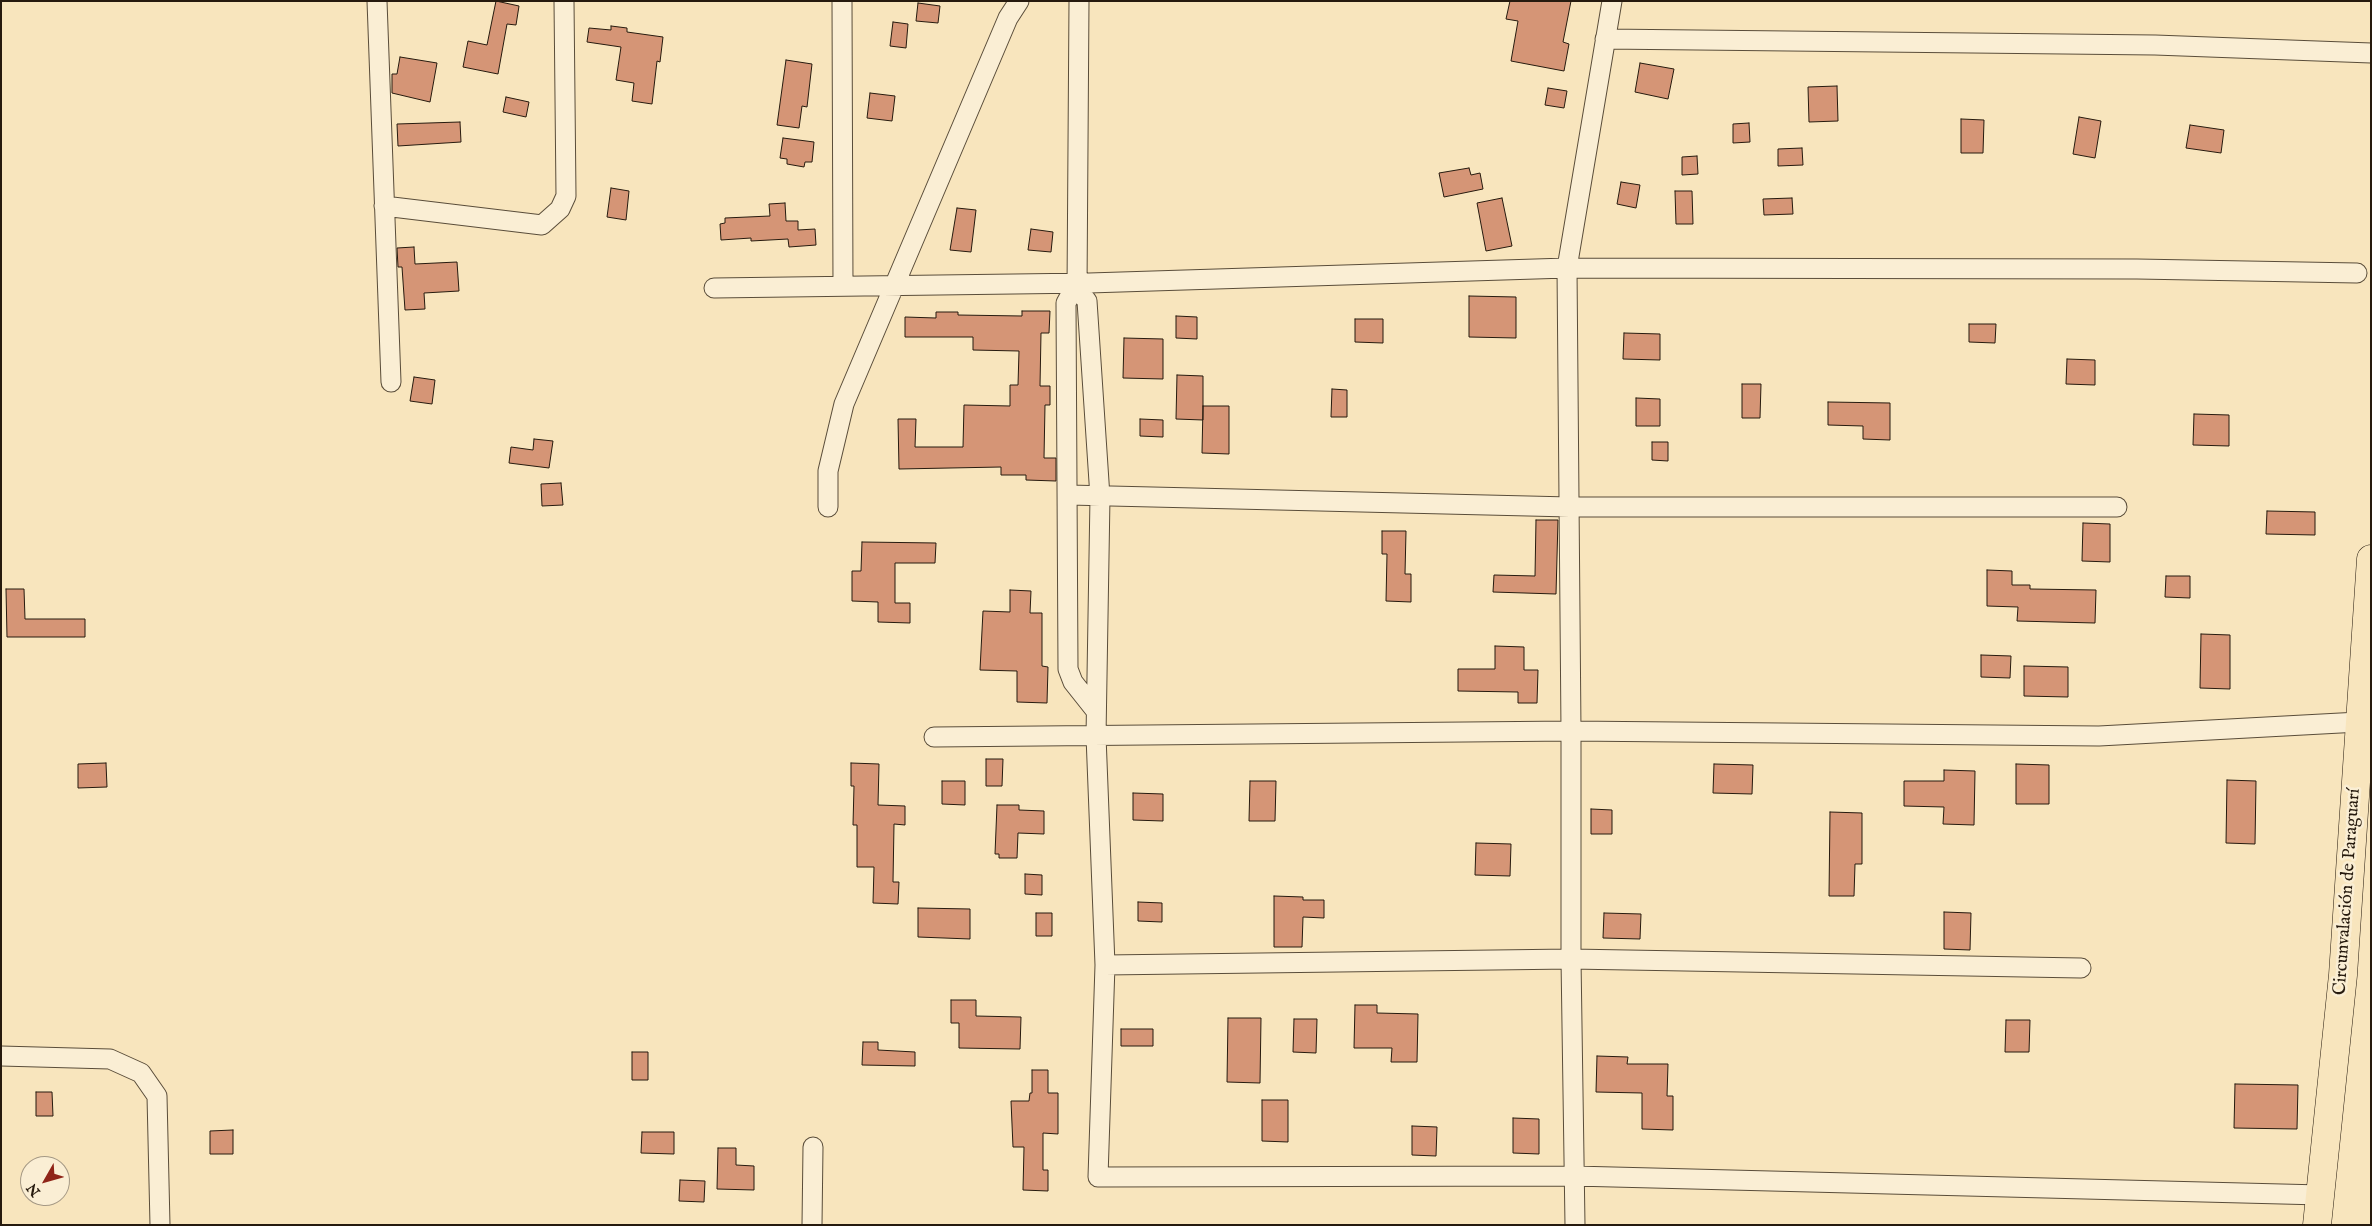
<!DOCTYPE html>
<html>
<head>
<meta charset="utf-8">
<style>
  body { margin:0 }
  #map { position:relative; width:2372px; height:1226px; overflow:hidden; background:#f8e5bd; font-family:"IM FELL English",serif }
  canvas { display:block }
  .frame { position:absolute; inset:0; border:2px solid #261a0e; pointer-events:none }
  .north { position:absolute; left:20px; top:1156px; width:50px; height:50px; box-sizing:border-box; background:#faeed4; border:1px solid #a59985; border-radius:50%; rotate:232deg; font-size:14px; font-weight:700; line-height:20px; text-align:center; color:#261a0e }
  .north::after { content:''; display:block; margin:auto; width:18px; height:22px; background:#8f2418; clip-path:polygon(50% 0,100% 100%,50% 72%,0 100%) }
</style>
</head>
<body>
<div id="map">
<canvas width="2372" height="1226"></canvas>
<div class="frame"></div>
<div class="north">N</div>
</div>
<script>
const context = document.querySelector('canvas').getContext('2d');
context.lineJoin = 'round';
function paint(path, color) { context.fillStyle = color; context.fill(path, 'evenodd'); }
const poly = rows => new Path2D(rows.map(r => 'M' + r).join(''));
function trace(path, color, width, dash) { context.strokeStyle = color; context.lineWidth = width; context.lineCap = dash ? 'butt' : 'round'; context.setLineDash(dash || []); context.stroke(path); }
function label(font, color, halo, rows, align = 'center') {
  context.font = font + ' "IM FELL English",serif'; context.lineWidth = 5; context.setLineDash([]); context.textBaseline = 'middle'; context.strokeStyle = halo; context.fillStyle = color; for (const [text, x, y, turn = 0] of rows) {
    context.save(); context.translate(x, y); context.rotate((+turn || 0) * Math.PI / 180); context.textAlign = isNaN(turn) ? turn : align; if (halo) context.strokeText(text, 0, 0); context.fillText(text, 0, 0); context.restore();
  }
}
const building = poly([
  [496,1,519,6,516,25,507,24,498,74,463,67,468,41,487,45,496,1],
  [1510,1,1571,1,1563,42,1569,44,1564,71,1511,61,1518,21,1506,19,1510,1],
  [918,3,940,6,938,23,916,21,918,3],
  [893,22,908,24,906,48,890,46,893,22],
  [611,26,627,28,627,32,663,37,660,62,657,61,652,104,632,101,634,83,616,80,621,47,587,42,589,28,611,30,611,26],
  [400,57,437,63,430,102,392,93,392,74,397,74,400,57],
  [786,60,812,64,807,107,802,106,799,128,777,125,786,60],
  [1640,63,1674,69,1668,99,1635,92,1640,63],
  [1837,86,1838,121,1809,122,1808,87,1837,86],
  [1548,88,1567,91,1564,108,1545,105,1548,88],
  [870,93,895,96,892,121,867,118,870,93],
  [506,97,529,102,526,117,503,112,506,97],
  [2079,117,2101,121,2095,158,2073,154,2079,117],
  [1961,119,1984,120,1983,153,1961,153,1961,119],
  [460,122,461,142,398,146,397,124,460,122],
  [1749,123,1750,142,1733,143,1733,124,1749,123],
  [2190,125,2224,130,2221,153,2186,148,2190,125],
  [783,138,814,142,812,162,805,162,804,167,787,164,787,159,780,158,783,138],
  [1802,148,1803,165,1778,166,1778,149,1802,148],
  [1697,156,1698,174,1682,175,1682,157,1697,156],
  [1469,168,1471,175,1480,173,1483,189,1444,197,1439,173,1469,168],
  [1621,182,1640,185,1636,208,1617,204,1621,182],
  [611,188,629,191,626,220,607,217,611,188],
  [1675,191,1692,191,1693,224,1676,224,1675,191],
  [1502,198,1512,246,1486,251,1477,203,1502,198],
  [1792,198,1793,214,1764,215,1763,199,1792,198],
  [785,203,786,221,798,221,798,230,815,229,816,245,789,247,788,239,751,241,751,238,721,240,720,224,725,223,725,218,770,216,769,204,785,203],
  [957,208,976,210,971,252,950,250,957,208],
  [1031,229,1053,232,1051,252,1028,250,1031,229],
  [414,247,415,264,457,262,459,291,424,293,425,309,405,310,402,267,398,267,397,248,414,247],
  [1469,296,1516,297,1516,338,1469,337,1469,296],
  [1022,311,1050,311,1049,333,1041,333,1040,386,1050,386,1050,405,1045,405,1044,458,1056,458,1056,481,1026,480,1026,475,1001,475,1001,467,899,469,898,419,916,419,915,447,963,447,964,405,1010,406,1010,385,1018,385,1019,351,973,350,973,337,905,337,905,317,936,318,936,312,958,312,958,315,1022,316,1022,311],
  [1176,316,1197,317,1197,339,1176,338,1176,316],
  [1355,319,1383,319,1383,343,1355,342,1355,319],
  [1969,324,1996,324,1995,343,1969,342,1969,324],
  [1624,333,1660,334,1660,360,1623,359,1624,333],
  [1124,338,1163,339,1163,379,1123,378,1124,338],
  [2067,359,2095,360,2095,385,2066,384,2067,359],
  [1177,375,1203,376,1203,420,1176,419,1177,375],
  [414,377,435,380,432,404,410,401,414,377],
  [1742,384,1761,384,1760,418,1742,418,1742,384],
  [1332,389,1347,390,1347,417,1331,417,1332,389],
  [1636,398,1660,399,1660,426,1636,426,1636,398],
  [1828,402,1890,403,1890,440,1863,439,1863,426,1828,425,1828,402],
  [1203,406,1229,406,1229,454,1202,453,1203,406],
  [2194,414,2229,415,2229,446,2193,445,2194,414],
  [1140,419,1163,420,1163,437,1140,436,1140,419],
  [534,439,553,441,549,468,509,463,511,447,533,450,534,439],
  [1652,442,1668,442,1668,461,1652,460,1652,442],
  [561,483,563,505,542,506,541,484,561,483],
  [2267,511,2315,512,2315,535,2266,534,2267,511],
  [1536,520,1558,520,1556,594,1493,592,1494,575,1535,576,1536,520],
  [2083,523,2110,524,2110,562,2082,561,2083,523],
  [1382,531,1406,531,1405,574,1411,574,1411,602,1386,601,1387,554,1382,554,1382,531],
  [862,542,936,543,935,563,895,563,895,603,910,603,910,623,878,622,878,602,852,601,852,571,861,571,862,542],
  [1987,570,2012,571,2012,585,2030,585,2030,589,2096,590,2095,623,2017,621,2018,607,1987,606,1987,570],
  [2166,576,2190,576,2190,598,2165,597,2166,576],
  [6,589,24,589,25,619,85,619,85,637,7,637,6,589],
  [1010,590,1031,591,1030,613,1042,613,1042,666,1048,667,1047,703,1017,702,1017,671,980,670,983,611,1010,612,1010,590],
  [2201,634,2230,635,2230,689,2200,688,2201,634],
  [1495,646,1524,647,1524,670,1538,670,1537,703,1518,703,1518,692,1458,691,1458,669,1495,669,1495,646],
  [1981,655,2011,656,2010,678,1981,677,1981,655],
  [2024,666,2068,667,2068,697,2024,696,2024,666],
  [986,759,1003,759,1002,786,986,786,986,759],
  [106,763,107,787,78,788,78,764,106,763],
  [851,763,879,764,878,805,905,806,905,825,894,824,893,882,899,882,898,904,873,903,874,867,857,867,857,825,853,825,854,786,851,786,851,763],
  [1714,764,1753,765,1752,794,1713,793,1714,764],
  [2016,764,2049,765,2049,804,2016,804,2016,764],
  [1944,770,1975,771,1974,825,1943,824,1944,807,1904,806,1904,781,1944,781,1944,770],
  [2227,780,2256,781,2255,844,2226,843,2227,780],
  [942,781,965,781,965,805,942,804,942,781],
  [1250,781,1276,781,1275,821,1249,821,1250,781],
  [1133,793,1163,794,1163,821,1133,820,1133,793],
  [997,805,1019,805,1019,810,1044,811,1044,834,1018,833,1017,858,999,858,999,854,995,854,997,805],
  [1591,809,1612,810,1612,834,1591,834,1591,809],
  [1830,812,1862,813,1862,864,1855,864,1854,896,1829,896,1830,812],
  [1476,843,1511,844,1510,876,1475,875,1476,843],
  [1025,874,1042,875,1042,895,1025,894,1025,874],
  [1274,896,1303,897,1303,900,1324,900,1324,918,1303,917,1302,947,1274,947,1274,896],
  [1138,902,1162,903,1162,922,1138,921,1138,902],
  [918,908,970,909,970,939,918,937,918,908],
  [1944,912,1971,913,1970,950,1944,949,1944,912],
  [1036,913,1052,913,1052,936,1036,936,1036,913],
  [1604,913,1641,914,1640,939,1603,938,1604,913],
  [951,1000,976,1000,976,1016,1021,1017,1020,1049,959,1048,959,1023,951,1023,951,1000],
  [1355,1005,1377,1005,1377,1013,1418,1014,1417,1062,1391,1062,1392,1048,1354,1048,1355,1005],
  [1228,1018,1261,1018,1260,1083,1227,1082,1228,1018],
  [1294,1019,1317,1019,1316,1053,1293,1052,1294,1019],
  [2006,1020,2030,1020,2029,1052,2005,1052,2006,1020],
  [1121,1029,1153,1029,1153,1046,1121,1046,1121,1029],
  [863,1042,878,1042,878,1050,915,1052,915,1066,862,1065,863,1042],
  [632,1052,648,1052,648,1080,632,1080,632,1052],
  [1597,1056,1628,1057,1627,1064,1668,1064,1667,1096,1673,1096,1673,1130,1642,1129,1642,1093,1596,1092,1597,1056],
  [1032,1070,1048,1070,1048,1093,1058,1093,1058,1134,1043,1133,1043,1170,1048,1170,1048,1191,1023,1190,1024,1147,1013,1147,1011,1101,1029,1101,1030,1093,1032,1093,1032,1070],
  [2235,1084,2298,1085,2297,1129,2234,1128,2235,1084],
  [36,1092,52,1092,53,1116,36,1116,36,1092],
  [1262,1100,1288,1100,1288,1142,1262,1141,1262,1100],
  [1513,1118,1539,1119,1539,1154,1513,1153,1513,1118],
  [1412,1126,1437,1127,1436,1156,1412,1155,1412,1126],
  [233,1130,233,1154,210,1154,210,1131,233,1130],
  [642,1132,674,1132,674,1154,641,1153,642,1132],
  [718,1148,736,1148,736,1165,754,1166,754,1190,717,1189,718,1148],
  [680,1180,705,1181,704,1202,679,1201,680,1180]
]);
paint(building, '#d59576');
trace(building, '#261a0e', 1);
const minor = poly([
  [377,1,391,382],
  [842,1,843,286],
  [1079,1,1077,289,1072,292,1066,303,1068,669,1073,682,1096,711],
  [1605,39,2155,45,2371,53],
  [384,206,542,225,560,209,566,196,564,1],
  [714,288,1089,283,1567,268,2137,269,2357,273],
  [1077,289,1087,301,1100,497,1096,736,1105,965,1098,1177,1574,1176,2321,1195],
  [1069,495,1570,507,2117,507],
  [828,507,828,471,844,404,1008,18,1019,1],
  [934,737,1571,731,2099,736,2359,722],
  [1105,965,1571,959,2081,968],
  [1,1056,110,1059,141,1073,157,1096,160,1225],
  [812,1225,813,1147],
  [1575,1225,1571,959,1571,731,1567,268,1612,1]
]);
const trunk = poly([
  [2317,1225,2343,975,2371,559]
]);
trace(minor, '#5a4d3a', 21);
trace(trunk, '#261a0e', 29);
trace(minor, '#faeed4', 19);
trace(trunk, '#f8e5bd', 28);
label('18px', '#261a0e', '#faeed4', [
  ["Circunvalación de Paraguarí",2348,892,-86]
]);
</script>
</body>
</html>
